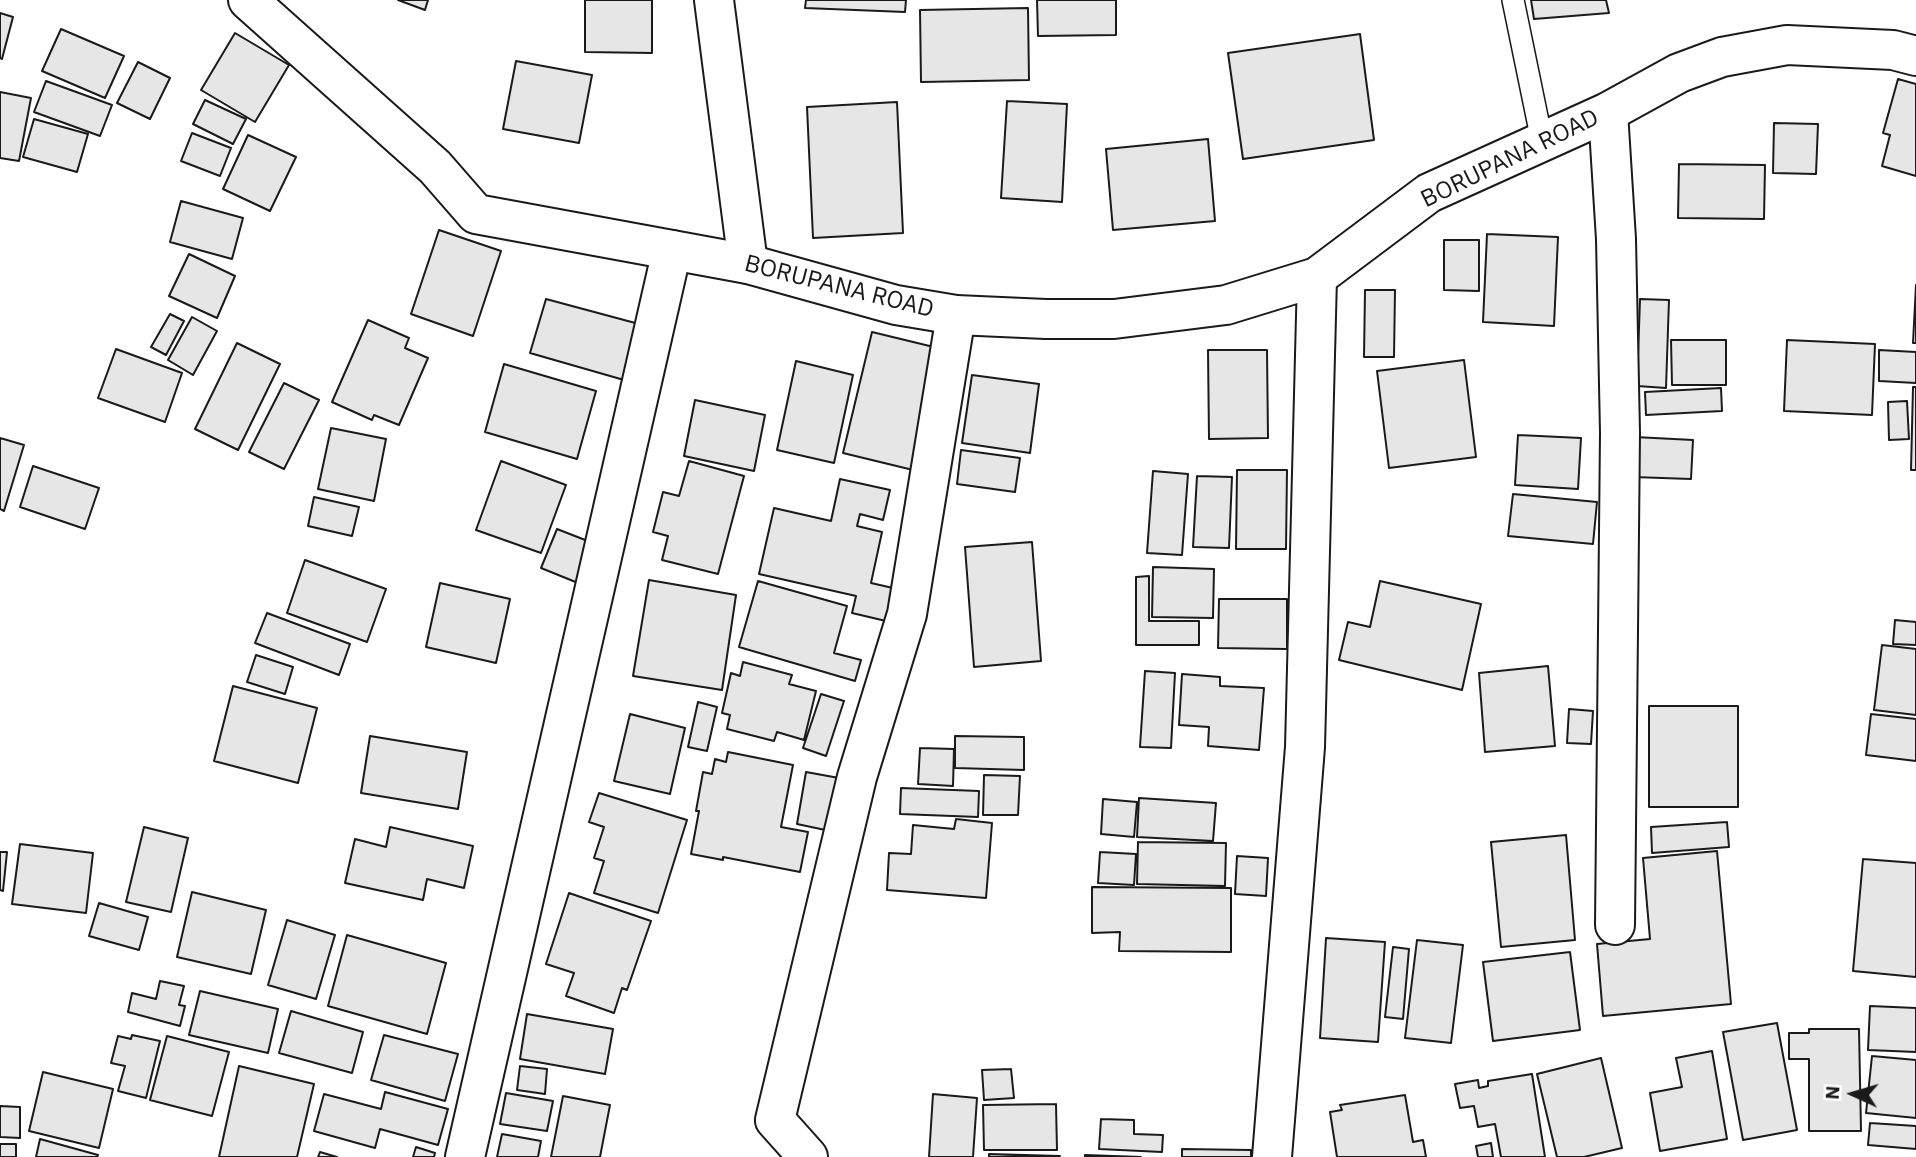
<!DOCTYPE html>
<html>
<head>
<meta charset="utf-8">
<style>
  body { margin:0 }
  #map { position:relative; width:1916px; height:1157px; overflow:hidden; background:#fff; font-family:"IBM Plex Sans",sans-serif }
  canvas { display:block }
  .north { position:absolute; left:1818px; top:1059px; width:70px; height:70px; -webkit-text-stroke:5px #fff; paint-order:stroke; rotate:274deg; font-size:19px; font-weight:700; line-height:28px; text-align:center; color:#1a1a1a }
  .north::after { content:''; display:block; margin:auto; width:24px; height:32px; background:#1a1a1a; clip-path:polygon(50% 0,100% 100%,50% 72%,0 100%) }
</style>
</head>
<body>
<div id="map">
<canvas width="1916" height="1157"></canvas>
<div class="north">N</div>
</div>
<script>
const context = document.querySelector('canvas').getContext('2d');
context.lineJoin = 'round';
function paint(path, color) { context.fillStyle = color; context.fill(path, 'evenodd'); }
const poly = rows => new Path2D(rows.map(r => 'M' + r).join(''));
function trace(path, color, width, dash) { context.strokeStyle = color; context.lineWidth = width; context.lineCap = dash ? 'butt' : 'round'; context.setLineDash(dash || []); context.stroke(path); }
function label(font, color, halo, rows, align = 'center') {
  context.font = font + ' "IBM Plex Sans",sans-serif'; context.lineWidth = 5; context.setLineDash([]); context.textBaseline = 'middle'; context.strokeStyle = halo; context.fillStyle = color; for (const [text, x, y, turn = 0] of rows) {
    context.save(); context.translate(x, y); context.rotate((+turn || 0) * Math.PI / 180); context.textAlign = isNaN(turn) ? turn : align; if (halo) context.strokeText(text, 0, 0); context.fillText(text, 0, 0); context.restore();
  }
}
const building = poly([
  [398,0,428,0,425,10,398,0],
  [585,0,652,0,652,53,585,52,585,0],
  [806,0,906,0,905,12,805,8,806,0],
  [1037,0,1116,0,1116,35,1038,36,1037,0],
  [1531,0,1606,0,1609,13,1534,19,1531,0],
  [1028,8,1029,80,921,82,920,10,1028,8],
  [0,13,13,17,2,59,0,58,0,13],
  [61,29,124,56,105,98,42,71,61,29],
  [235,33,289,65,255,122,201,90,235,33],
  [1360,34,1374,140,1243,159,1228,53,1360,34],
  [516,61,592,75,579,143,503,129,516,61],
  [138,62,170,78,150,119,117,103,138,62],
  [1898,79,1916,84,1916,176,1882,166,1890,135,1883,133,1898,79],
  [46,81,112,105,100,136,34,112,46,81],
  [0,92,31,98,19,161,0,158,0,92],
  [205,100,246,119,233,144,193,124,205,100],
  [1007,101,1067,104,1062,202,1001,198,1007,101],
  [897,102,903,233,813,238,807,107,897,102],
  [34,119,88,134,77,172,23,157,34,119],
  [1774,123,1818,124,1816,174,1773,173,1774,123],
  [192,133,231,148,220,176,181,161,192,133],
  [248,135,296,157,270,211,223,189,248,135],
  [1208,139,1215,221,1113,230,1106,149,1208,139],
  [1679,164,1765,165,1764,219,1678,218,1679,164],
  [181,201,243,218,232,259,170,242,181,201],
  [439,230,501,251,473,336,411,314,439,230],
  [1487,234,1558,237,1554,326,1483,322,1487,234],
  [1444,240,1479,240,1479,291,1444,290,1444,240],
  [189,254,235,276,217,318,169,296,189,254],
  [1916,285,1916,343,1913,343,1916,285],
  [1365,290,1395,290,1394,357,1364,357,1365,290],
  [546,299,639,324,624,380,530,353,546,299],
  [1640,299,1669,300,1666,388,1637,386,1640,299],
  [170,314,184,321,166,355,151,347,170,314],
  [192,317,217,331,193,375,168,360,192,317],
  [368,320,409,338,405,348,428,358,399,425,374,415,372,420,332,402,368,320],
  [872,332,942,349,913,470,843,453,872,332],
  [1671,340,1726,340,1726,385,1672,385,1671,340],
  [1787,340,1875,344,1872,415,1784,411,1787,340],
  [237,343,280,364,238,450,195,429,237,343],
  [116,349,182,373,165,422,98,398,116,349],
  [1208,350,1267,350,1268,438,1209,439,1208,350],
  [1879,350,1916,352,1916,383,1879,381,1879,350],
  [1464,360,1476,457,1389,468,1377,371,1464,360],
  [796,361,853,375,834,463,777,450,796,361],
  [504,364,596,391,577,459,485,432,504,364],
  [972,375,1039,384,1030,453,962,443,972,375],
  [284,383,319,400,284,469,249,452,284,383],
  [1913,387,1916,387,1916,470,1911,470,1913,387],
  [1721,388,1722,411,1646,415,1645,392,1721,388],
  [695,400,765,415,754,471,684,456,695,400],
  [1907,401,1909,439,1889,440,1888,402,1907,401],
  [331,428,386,439,374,501,318,489,331,428],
  [1518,435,1581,438,1578,489,1515,485,1518,435],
  [1635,437,1693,440,1691,479,1633,477,1635,437],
  [0,438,24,445,4,511,0,509,0,438],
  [961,450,1020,458,1015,492,957,484,961,450],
  [501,461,566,485,541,553,476,530,501,461],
  [689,461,744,476,718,574,662,560,668,536,653,532,663,492,679,496,689,461],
  [33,466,99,488,85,529,20,507,33,466],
  [1237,470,1287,470,1286,549,1236,549,1237,470],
  [1153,471,1188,474,1182,555,1147,553,1153,471],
  [1197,476,1232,477,1229,548,1193,547,1197,476],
  [840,479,890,490,883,520,860,514,857,526,882,532,871,583,893,588,886,621,852,613,856,596,759,574,774,508,831,521,840,479],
  [1513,494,1597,502,1593,544,1508,536,1513,494],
  [314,497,359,507,352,536,308,526,314,497],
  [557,529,598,545,583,585,541,568,557,529],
  [1032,542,1041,661,974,667,965,547,1032,542],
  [305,560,386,589,367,642,287,613,305,560],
  [1153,567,1214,569,1213,618,1152,617,1153,567],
  [1149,576,1149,621,1199,621,1199,645,1136,645,1136,577,1149,576],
  [649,580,736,595,722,690,633,676,649,580],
  [758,581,847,606,834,653,861,660,855,681,739,647,758,581],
  [1380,581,1481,604,1462,690,1339,660,1348,622,1370,627,1380,581],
  [440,583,510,599,496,663,426,647,440,583],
  [1219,599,1287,599,1287,649,1218,648,1219,599],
  [267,613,350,644,339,675,255,643,267,613],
  [1895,620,1916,622,1916,645,1893,644,1895,620],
  [1882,645,1916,649,1916,715,1874,710,1882,645],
  [256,655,293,667,285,694,247,682,256,655],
  [743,662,792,675,789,684,816,691,804,740,777,732,774,741,727,729,730,715,722,713,731,673,740,676,743,662],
  [1548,666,1555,746,1485,752,1479,673,1548,666],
  [1145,671,1175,673,1171,748,1140,747,1145,671],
  [1182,674,1220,677,1220,686,1264,688,1259,750,1208,746,1209,727,1179,725,1182,674],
  [233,686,317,708,298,783,214,761,233,686],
  [821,694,844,701,826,756,803,748,821,694],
  [698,702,717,707,707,751,688,747,698,702],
  [1649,706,1738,706,1738,807,1649,807,1649,706],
  [1569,709,1593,711,1591,744,1567,743,1569,709],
  [630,714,685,728,670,794,614,781,630,714],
  [1871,714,1916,719,1916,761,1866,755,1871,714],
  [370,736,467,752,458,809,361,793,370,736],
  [955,736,1024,737,1024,770,955,768,955,736],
  [920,748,954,749,953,786,918,784,920,748],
  [728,752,793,765,781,827,808,832,800,872,723,857,723,860,691,854,699,811,696,811,703,772,712,774,715,759,726,762,728,752],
  [806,772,839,778,830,831,797,824,806,772],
  [984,775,1020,776,1018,815,983,815,984,775],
  [901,788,979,791,978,817,900,814,901,788],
  [599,793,687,820,658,913,594,893,604,861,594,858,604,827,589,822,599,793],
  [1139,798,1216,803,1213,841,1137,837,1139,798],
  [1103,799,1137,802,1134,837,1101,834,1103,799],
  [956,819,992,823,986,898,887,890,889,853,911,854,913,825,954,829,956,819],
  [1727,822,1729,847,1652,853,1651,827,1727,822],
  [144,827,188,838,171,912,126,902,144,827],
  [390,827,473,846,464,888,427,879,423,900,345,883,355,839,386,847,390,827],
  [1566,835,1575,940,1501,947,1491,842,1566,835],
  [1138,842,1226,843,1225,886,1137,884,1138,842],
  [20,844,93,853,86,913,12,904,20,844],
  [1717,851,1731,1004,1603,1016,1597,944,1650,939,1643,858,1717,851],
  [0,852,7,852,3,891,0,890,0,852],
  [1100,852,1136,854,1134,885,1098,883,1100,852],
  [1237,856,1268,858,1266,896,1235,894,1237,856],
  [1863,859,1916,863,1916,977,1853,971,1863,859],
  [1092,887,1231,888,1231,952,1119,951,1120,932,1092,933,1092,887],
  [192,892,266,910,251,974,177,957,192,892],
  [569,893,651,921,627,990,622,988,614,1013,566,996,574,973,546,964,569,893],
  [99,903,148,917,139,950,89,936,99,903],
  [287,920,335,935,316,999,268,985,287,920],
  [347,935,446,963,427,1034,328,1006,347,935],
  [1326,938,1385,942,1378,1042,1320,1038,1326,938],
  [1417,940,1463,945,1451,1043,1405,1038,1417,940],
  [1393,947,1409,949,1403,1019,1385,1017,1393,947],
  [1570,952,1580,1030,1493,1041,1483,962,1570,952],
  [160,981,184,986,179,1005,185,1006,180,1026,128,1012,132,993,156,999,160,981],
  [200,991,278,1009,268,1053,189,1035,200,991],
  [1870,1006,1916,1008,1916,1052,1868,1050,1870,1006],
  [291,1011,363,1032,352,1073,279,1053,291,1011],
  [527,1014,613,1029,605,1074,520,1059,527,1014],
  [1777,1023,1797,1130,1743,1140,1723,1032,1777,1023],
  [1809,1029,1859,1029,1861,1131,1809,1131,1809,1059,1789,1059,1789,1033,1809,1033,1809,1029],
  [132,1035,160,1041,146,1098,118,1091,125,1066,111,1063,118,1036,131,1039,132,1035],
  [384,1035,458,1054,445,1101,371,1080,384,1035],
  [167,1036,229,1052,212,1116,150,1100,167,1036],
  [1712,1051,1727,1139,1660,1151,1650,1093,1682,1087,1676,1058,1712,1051],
  [1872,1056,1916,1060,1916,1118,1866,1113,1872,1056],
  [1601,1058,1622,1148,1584,1157,1557,1157,1537,1074,1601,1058],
  [239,1066,314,1084,297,1157,219,1157,239,1066],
  [520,1066,547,1069,545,1094,517,1090,520,1066],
  [1011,1069,1014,1098,984,1100,982,1070,1011,1069],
  [43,1072,113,1089,99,1148,29,1131,43,1072],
  [1532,1074,1545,1157,1501,1157,1495,1124,1478,1127,1474,1106,1460,1108,1455,1084,1478,1080,1479,1088,1488,1086,1488,1081,1532,1074],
  [385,1092,448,1109,438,1145,380,1129,375,1148,314,1131,324,1094,381,1109,385,1092],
  [506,1093,553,1101,547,1131,500,1124,506,1093],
  [933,1094,977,1098,973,1157,929,1157,933,1094],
  [1405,1095,1413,1142,1423,1140,1426,1157,1337,1157,1330,1112,1342,1110,1340,1105,1405,1095],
  [563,1096,610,1105,600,1157,551,1157,563,1096],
  [1056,1104,1057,1150,984,1150,983,1105,1056,1104],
  [0,1106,20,1107,20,1138,0,1137,0,1106],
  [1101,1119,1134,1120,1134,1134,1163,1135,1162,1152,1099,1149,1101,1119],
  [1870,1123,1916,1126,1916,1149,1868,1145,1870,1123],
  [502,1134,541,1141,538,1157,497,1157,502,1134],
  [40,1139,98,1155,97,1157,36,1157,40,1139],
  [1491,1143,1493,1157,1478,1157,1476,1146,1491,1143],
  [0,1144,16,1144,16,1157,0,1157,0,1144],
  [416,1147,435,1153,434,1157,413,1157,416,1147],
  [1182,1149,1251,1150,1251,1157,1182,1157,1182,1149],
  [320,1152,337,1157,318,1157,320,1152],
  [989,1154,1060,1156,989,1157,989,1154],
  [1085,1155,1141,1157,1085,1157,1085,1155]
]);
paint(building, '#e6e6e6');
trace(building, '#1a1a1a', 2);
const lane = poly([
  [1513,0,1542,141]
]);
const street = poly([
  [714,0,748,264],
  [1608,112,1616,239,1620,433,1615,925],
  [465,1157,672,250],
  [808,1157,775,1120,857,777,907,614,956,315],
  [1272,1157,1305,747,1317,277]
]);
const primary = poly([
  [248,0,435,167,476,214,748,264,896,305,956,315,1046,319,1114,319,1226,305,1317,277,1429,193,1608,112,1679,73,1722,57,1787,45,1893,50,1916,56]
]);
trace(lane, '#1a1a1a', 24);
trace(street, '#1a1a1a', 42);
trace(primary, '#1a1a1a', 42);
trace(lane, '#fff', 21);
trace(street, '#fff', 38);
trace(primary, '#fff', 38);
label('24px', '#1a1a1a', '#fff', [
  ["BORUPANA ROAD",1510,159,-26],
  ["BORUPANA ROAD",839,287,14]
]);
</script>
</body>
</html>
